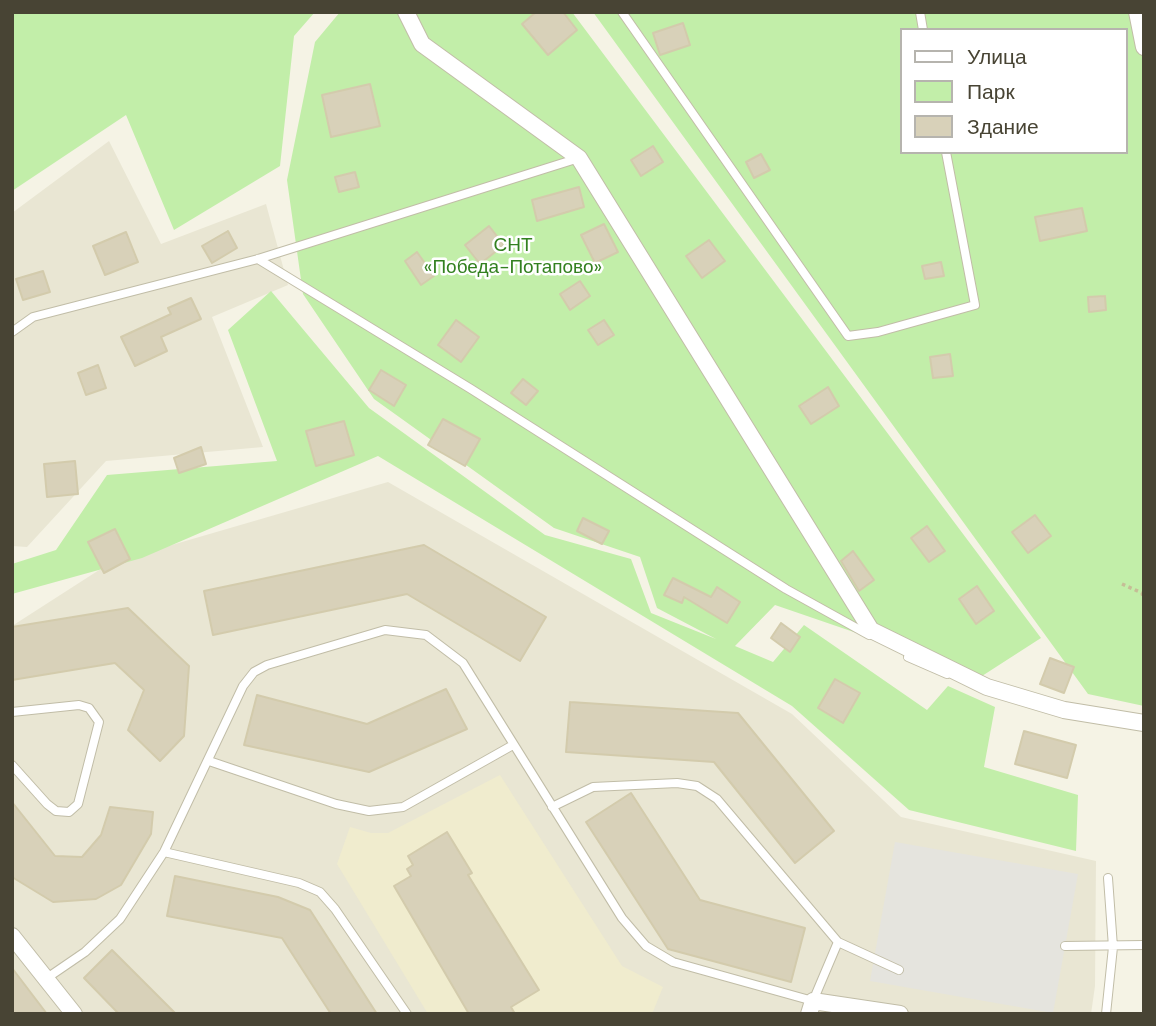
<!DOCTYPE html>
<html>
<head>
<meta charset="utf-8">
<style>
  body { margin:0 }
  #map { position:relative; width:1156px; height:1026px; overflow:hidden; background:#f5f3e5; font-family:"DM Sans",sans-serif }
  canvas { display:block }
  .frame { position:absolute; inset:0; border:14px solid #484434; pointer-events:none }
  .legend { position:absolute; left:900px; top:28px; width:228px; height:126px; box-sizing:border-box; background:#fff; border:2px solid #b6b4ae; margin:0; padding:9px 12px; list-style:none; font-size:21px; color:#484434 }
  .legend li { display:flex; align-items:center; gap:14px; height:35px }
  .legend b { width:35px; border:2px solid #b6b4ae }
</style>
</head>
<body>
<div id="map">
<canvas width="1156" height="1026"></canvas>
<div class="frame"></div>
<ul class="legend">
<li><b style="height:9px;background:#fff"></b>Улица</li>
<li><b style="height:19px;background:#c2eea9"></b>Парк</li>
<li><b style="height:19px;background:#d8d1b9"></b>Здание</li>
</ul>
</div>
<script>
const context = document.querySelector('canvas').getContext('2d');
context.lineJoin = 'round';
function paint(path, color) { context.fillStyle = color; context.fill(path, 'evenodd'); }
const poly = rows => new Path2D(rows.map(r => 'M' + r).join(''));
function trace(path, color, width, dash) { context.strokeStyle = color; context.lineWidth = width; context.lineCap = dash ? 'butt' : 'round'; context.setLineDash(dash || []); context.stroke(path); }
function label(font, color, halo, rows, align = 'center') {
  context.font = font + ' "DM Sans",sans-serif'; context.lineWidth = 5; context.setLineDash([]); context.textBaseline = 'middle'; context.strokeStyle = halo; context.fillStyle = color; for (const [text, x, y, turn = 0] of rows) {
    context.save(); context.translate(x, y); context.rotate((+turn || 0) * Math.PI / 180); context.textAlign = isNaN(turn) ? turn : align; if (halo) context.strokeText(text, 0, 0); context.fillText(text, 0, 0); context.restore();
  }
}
paint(poly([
  [109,141,161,244,266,204,288,285,212,317,263,447,106,461,27,547,12,546,12,213],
  [388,482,792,714,901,817,1096,861,1095,986,1091,1014,12,1014,12,626,110,563]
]), '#e9e6d3');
paint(poly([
  [500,775,622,966,663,987,652,1014,428,1014,337,864,350,827,371,833,388,833]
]), '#f0ecce');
paint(poly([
  [12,12,315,12,294,36,280,166,174,230,126,115,12,191],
  [340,12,572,12,1041,638,982,676,775,605,735,646,773,662,804,625,927,710,948,686,995,707,984,767,1078,795,1076,851,909,810,792,706,378,456,142,558,12,594,12,564,56,550,107,475,277,461,228,330,271,291,369,408,545,535,631,559,651,613,716,639,657,608,640,557,554,528,374,399,303,294,287,180,315,42],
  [593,12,1144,12,1144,706,1088,694],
  [902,30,1126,30,1126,152,902,152]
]), '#c2eea9');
paint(poly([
  [895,842,1078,874,1053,1013,870,981]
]), '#e5e4de');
const building = poly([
  [536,12,563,12,577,30,548,55,522,24,536,12],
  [683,23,690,45,660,55,653,33,683,23],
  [370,84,380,126,331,137,322,95,370,84],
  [653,146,663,162,641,176,631,160,653,146],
  [761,154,770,170,754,178,746,162,761,154],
  [355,172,359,187,339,192,335,177,355,172],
  [579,187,584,207,537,221,532,200,579,187],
  [1082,208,1087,231,1040,241,1035,217,1082,208],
  [604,224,618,252,595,263,581,235,604,224],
  [489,226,504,245,480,264,465,245,489,226],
  [228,231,237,248,212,263,202,246,228,231],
  [126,232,138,262,105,275,93,246,126,232],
  [709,240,725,261,702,278,686,256,709,240],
  [417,252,434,276,421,285,405,261,417,252],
  [941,262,944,276,925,279,922,266,941,262],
  [43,271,50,292,23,300,16,279,43,271],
  [580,281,590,296,570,310,560,294,580,281],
  [1105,296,1106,310,1089,312,1088,297,1105,296],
  [191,298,201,319,161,337,167,351,135,366,121,337,171,314,168,308,191,298],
  [456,320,479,337,461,362,438,345,456,320],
  [604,320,614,335,598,345,588,330,604,320],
  [950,354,953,376,933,378,930,357,950,354],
  [98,365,106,388,86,395,78,373,98,365],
  [381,370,406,385,394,406,369,390,381,370],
  [523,379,538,391,526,405,511,393,523,379],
  [828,387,839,406,811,424,799,406,828,387],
  [443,419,480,439,465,466,428,445,443,419],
  [344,421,354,455,316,466,306,431,344,421],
  [201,447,206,464,179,473,174,458,201,447],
  [75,461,78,494,47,497,44,464,75,461],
  [1035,515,1051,536,1028,553,1012,532,1035,515],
  [583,518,609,531,602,544,577,531,583,518],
  [927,526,945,551,929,562,911,538,927,526],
  [115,529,130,559,104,573,88,542,115,529],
  [424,545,546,617,520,661,407,594,213,635,204,591,424,545],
  [853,551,874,580,859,591,841,561,853,551],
  [673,578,711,597,717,587,740,602,727,623,684,597,682,603,664,595,673,578],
  [977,586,994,611,976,624,959,599,977,586],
  [128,608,189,666,184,736,160,761,128,730,144,690,115,663,12,680,12,627,128,608],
  [781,623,800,637,790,652,771,638,781,623],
  [1050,658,1074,667,1064,693,1040,684,1050,658],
  [835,679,860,693,843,723,818,708,835,679],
  [446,689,467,729,369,772,244,745,257,695,367,724,446,689],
  [570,702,738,713,834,831,795,863,714,762,566,752,570,702],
  [1024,731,1076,745,1067,778,1015,764,1024,731],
  [631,793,700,900,805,928,791,982,668,949,586,822,631,793],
  [12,802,55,856,82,857,101,835,110,807,153,812,151,834,121,885,96,899,53,902,12,877,12,802],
  [447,832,472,873,468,875,539,990,511,1007,515,1014,469,1014,394,886,411,876,407,869,413,865,408,856,447,832],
  [175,876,278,897,310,910,377,1014,331,1014,282,938,167,916,175,876],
  [112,950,176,1014,119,1014,84,978,112,950],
  [12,968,47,1014,12,1014,12,968]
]);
paint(building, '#d8d1b9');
trace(building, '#d3cbac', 2);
const service = poly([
  [622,12,848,336,878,332,975,305,946,152],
  [920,12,923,30],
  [258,259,471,389,786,589,869,635],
  [12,332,33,317,258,259,579,158],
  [908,657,947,674],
  [12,712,79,705,89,708,99,722,78,804,69,812,56,811,47,804,12,765],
  [209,761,336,804,369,811,403,807,513,745],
  [552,807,593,787,677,783,697,786,717,799,838,942,899,970],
  [164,852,299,883,320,892,335,909,407,1014],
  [1065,946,1144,945],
  [47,978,85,952,120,919,164,852,243,686,254,672,267,665,385,630,426,635,463,663,622,918,646,946,673,962,813,1001,838,942],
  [1106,1014,1113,947,1108,878]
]);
const minor = poly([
  [406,12,422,44,579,158,871,630,987,687,1064,710,1144,723],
  [1137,12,1144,47],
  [12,936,74,1014],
  [809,1014,813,1001,900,1014]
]);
trace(service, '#c1bda7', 10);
trace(minor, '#c1bda7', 18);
trace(poly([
  [1122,584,1142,593,1144,600]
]), '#c5bd96', 3.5, [3.5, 3.5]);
trace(service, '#fff', 8);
trace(minor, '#fff', 16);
label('19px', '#338120', '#fff', [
  ["СНТ",513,246],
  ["«Победа-Потапово»",513,268]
]);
</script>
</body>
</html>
